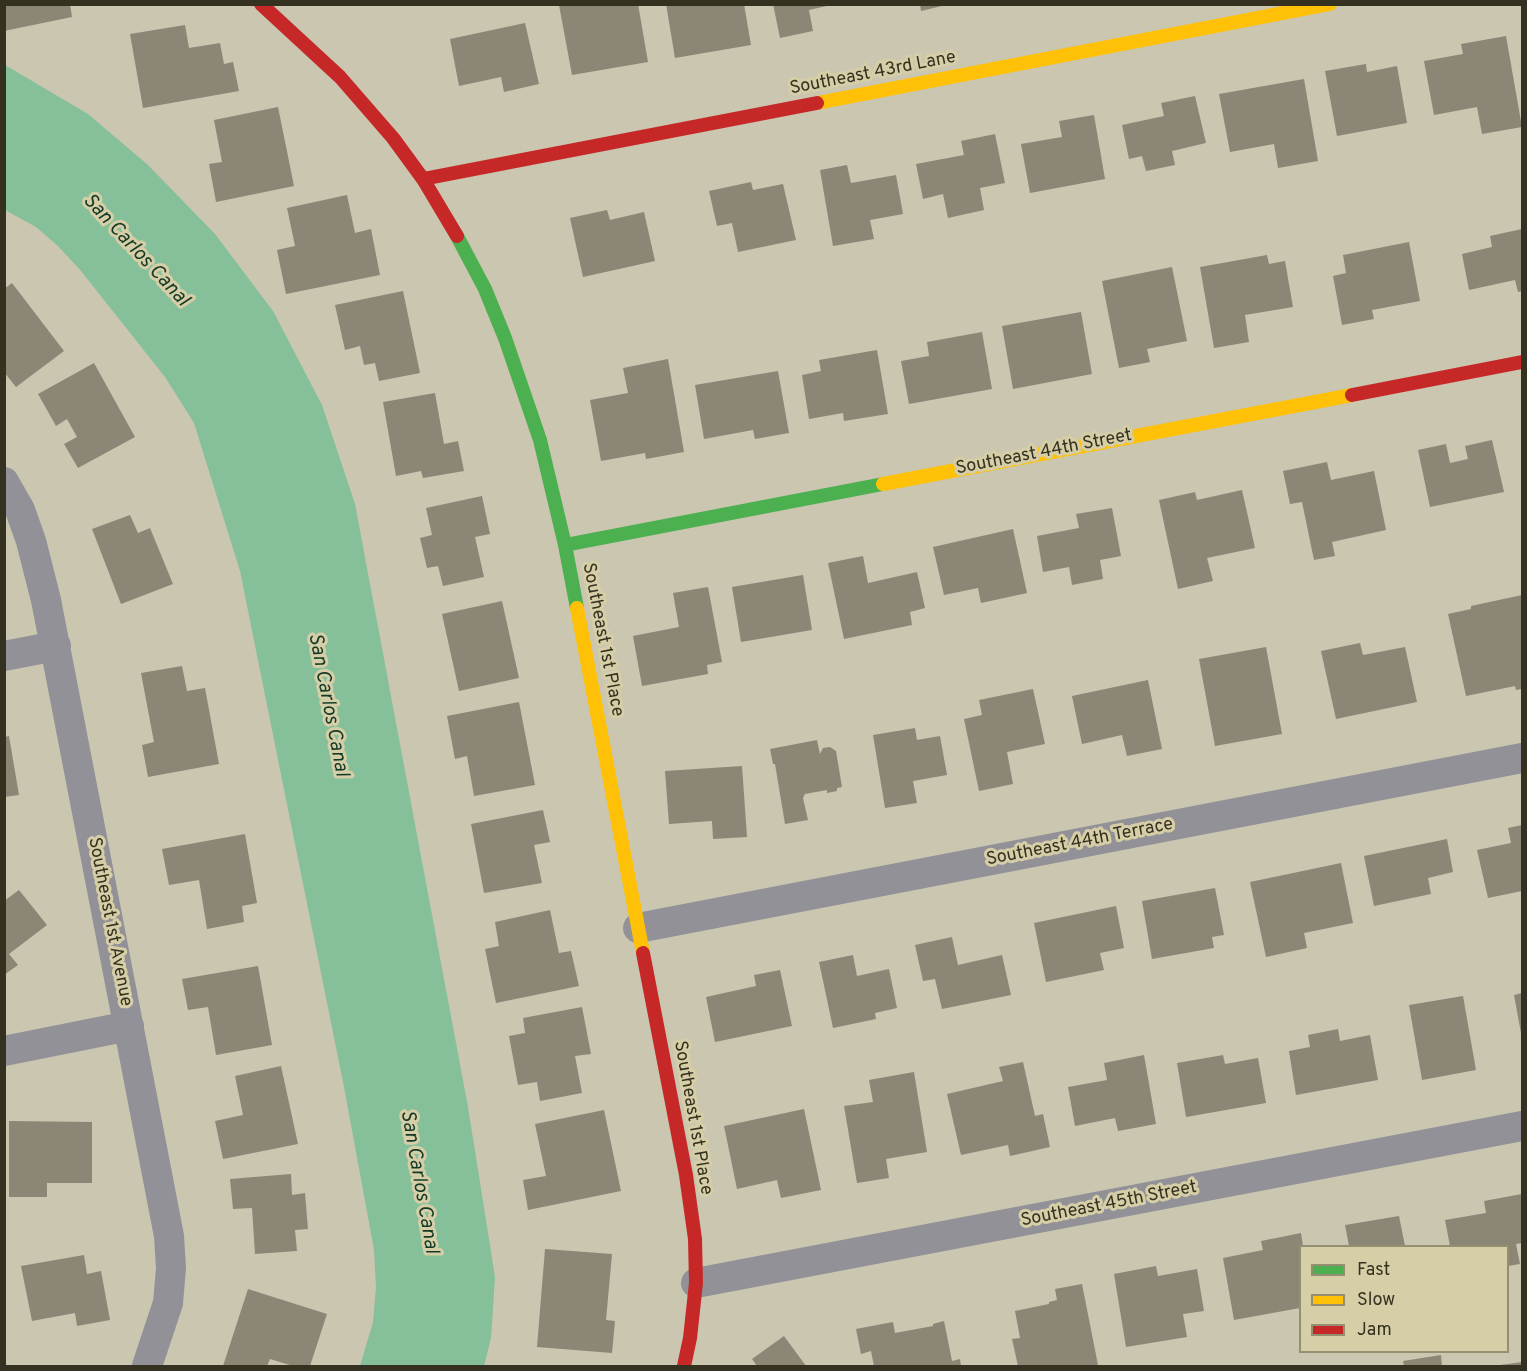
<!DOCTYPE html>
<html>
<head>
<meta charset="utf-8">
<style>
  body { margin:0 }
  #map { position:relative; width:1527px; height:1371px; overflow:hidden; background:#cac6b0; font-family:Overpass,sans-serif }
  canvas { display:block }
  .frame { position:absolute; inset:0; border:6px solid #343121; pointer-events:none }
  .legend { position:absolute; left:1299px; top:1245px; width:210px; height:108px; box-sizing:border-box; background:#d5cea6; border:2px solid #958f71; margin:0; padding:8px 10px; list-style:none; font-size:18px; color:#343121 }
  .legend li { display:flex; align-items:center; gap:12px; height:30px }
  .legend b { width:30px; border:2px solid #958f71 }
</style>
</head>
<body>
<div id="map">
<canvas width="1527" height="1371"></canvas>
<div class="frame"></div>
<ul class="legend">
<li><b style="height:8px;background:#4caf50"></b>Fast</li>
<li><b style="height:8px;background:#ffc107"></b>Slow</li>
<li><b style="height:8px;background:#c62828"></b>Jam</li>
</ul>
</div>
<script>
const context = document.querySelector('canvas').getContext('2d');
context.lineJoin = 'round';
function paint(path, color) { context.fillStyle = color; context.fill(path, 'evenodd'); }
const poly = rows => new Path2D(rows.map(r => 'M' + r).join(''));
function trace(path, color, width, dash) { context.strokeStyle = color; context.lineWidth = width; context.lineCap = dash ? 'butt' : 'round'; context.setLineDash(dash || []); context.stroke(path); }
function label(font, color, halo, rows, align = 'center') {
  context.font = font + ' Overpass,sans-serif'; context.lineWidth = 6; context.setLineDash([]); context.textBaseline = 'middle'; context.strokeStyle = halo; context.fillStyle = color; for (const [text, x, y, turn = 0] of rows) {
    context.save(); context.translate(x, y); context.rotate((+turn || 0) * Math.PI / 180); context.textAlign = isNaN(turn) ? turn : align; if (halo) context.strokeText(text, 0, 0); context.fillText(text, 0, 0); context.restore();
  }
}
paint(poly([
  [5,65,88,114,148,165,215,234,273,311,322,405,355,504,468,1107,495,1277,491,1338,484,1366,360,1366,373,1322,376,1287,374,1250,344,1087,240,571,194,423,165,377,81,271,58,246,36,227,5,210]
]), '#85c09a');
paint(poly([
  [4,4,70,4,72,17,4,31],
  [565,4,638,4,648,62,572,75,559,5],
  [666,4,744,4,751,45,675,58],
  [773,4,830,4,831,5,809,10,813,31,780,38],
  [920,4,946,4,946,5,921,11],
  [525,23,539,84,504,92,501,77,459,86,450,39],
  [185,25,189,48,220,43,224,64,233,62,239,91,143,108,130,34],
  [1506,36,1522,127,1482,134,1477,107,1434,115,1424,61,1463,54,1461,44],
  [1366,64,1367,72,1397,66,1407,123,1337,136,1325,71],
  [1304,79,1318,161,1278,168,1274,144,1230,152,1219,94],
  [1195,96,1206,143,1172,151,1175,165,1146,171,1142,156,1129,159,1122,125,1164,116,1161,103],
  [278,107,294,186,216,202,209,164,222,162,214,120],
  [1094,115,1105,179,1030,193,1021,144,1062,137,1059,121],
  [995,134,1005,183,980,188,984,210,948,218,943,194,923,199,916,164,964,155,961,141],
  [847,165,851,183,896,175,903,214,870,220,874,239,833,246,820,170],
  [751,182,753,190,783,184,796,240,738,252,732,223,717,226,709,191],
  [347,195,355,233,371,229,380,275,286,294,277,250,295,246,287,208],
  [607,210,610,220,644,212,655,261,583,277,570,218],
  [1522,229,1522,291,1518,292,1515,280,1469,290,1462,254,1492,247,1490,236],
  [1409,242,1420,301,1372,310,1374,319,1342,325,1333,276,1346,273,1343,255],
  [1267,255,1269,264,1285,261,1293,307,1245,315,1249,342,1214,348,1200,267],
  [1172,267,1187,341,1147,349,1150,362,1119,368,1102,281],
  [12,283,64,351,16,387,4,372,4,289],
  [403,291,420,373,379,381,375,363,364,365,360,346,345,350,335,305],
  [1081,312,1092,374,1013,389,1002,326],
  [982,332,992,389,909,404,901,361,929,356,927,342],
  [877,350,888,414,844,421,843,413,809,419,802,375,821,371,819,360],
  [668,359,684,452,646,459,645,453,601,461,590,400,628,393,623,368],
  [94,363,135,437,78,468,64,444,77,437,67,419,56,426,38,394],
  [778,371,789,433,755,439,753,430,704,439,695,385],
  [435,393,444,444,458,441,464,471,423,478,421,471,396,476,383,402],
  [1492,440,1504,492,1430,507,1418,450,1446,444,1450,463,1468,459,1465,446],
  [1327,462,1331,480,1374,471,1386,530,1332,542,1335,556,1314,560,1302,502,1290,504,1283,471],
  [1242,490,1255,548,1207,558,1213,581,1178,589,1159,500,1195,492,1197,500],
  [482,496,490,534,475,537,484,577,443,586,438,566,427,568,420,538,432,535,426,508],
  [1112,508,1121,556,1100,560,1103,579,1072,585,1069,567,1043,572,1037,536,1079,528,1076,514],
  [130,515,138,533,150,528,173,584,121,604,92,529],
  [1013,529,1027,593,981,603,978,588,944,595,933,547],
  [863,556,868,583,917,572,925,608,910,612,912,625,844,639,828,563],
  [803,575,812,630,741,642,732,587],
  [708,587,722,662,707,665,708,674,642,686,633,636,679,627,673,593],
  [1522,595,1522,689,1516,690,1515,686,1466,696,1448,614,1471,609,1471,606],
  [502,601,519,678,459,691,442,614],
  [1360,643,1363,655,1405,647,1417,702,1336,719,1321,651],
  [1266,647,1282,734,1215,746,1199,659],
  [182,666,187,691,205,688,219,764,148,777,142,745,154,742,141,673],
  [1148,680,1162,749,1127,756,1122,735,1082,744,1072,696],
  [1033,689,1045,744,1007,752,1013,784,979,791,964,719,982,715,979,700],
  [519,702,535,785,474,796,467,756,455,759,447,716],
  [915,728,917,740,940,736,947,775,913,781,917,803,885,808,873,735],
  [9,736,19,795,4,797,4,737],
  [817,740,820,754,823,748,830,747,836,751,842,787,837,788,837,791,827,793,827,790,805,794,803,798,808,820,785,824,775,764,773,764,770,749],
  [742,766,747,837,713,839,712,821,669,824,665,771],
  [543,810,550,842,534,845,542,883,484,893,471,824],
  [1522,825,1522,891,1488,898,1477,850,1511,843,1508,828],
  [245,834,257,903,242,906,244,922,207,929,199,880,169,885,162,849],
  [1447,839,1453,872,1428,878,1431,894,1374,906,1364,856],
  [1341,863,1353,923,1304,933,1307,948,1266,957,1250,882],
  [1215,888,1224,935,1212,937,1214,948,1152,959,1142,901],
  [19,890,47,925,9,954,18,965,4,975,4,901],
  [1116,906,1124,948,1100,953,1104,970,1046,982,1034,923],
  [550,910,559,953,571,951,579,986,496,1003,485,949,499,946,495,922],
  [952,937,958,965,1002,955,1011,995,942,1009,935,979,923,981,915,945],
  [853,955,857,976,889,969,897,1008,875,1013,876,1019,833,1028,819,962],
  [258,966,272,1045,216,1055,208,1007,188,1010,182,979],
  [780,970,792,1026,715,1042,706,997,756,986,754,975],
  [1522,993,1522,1033,1521,1033,1514,995],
  [1463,996,1476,1070,1422,1080,1409,1005],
  [582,1007,591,1054,575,1056,582,1093,540,1101,537,1082,518,1085,509,1036,525,1033,523,1018],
  [1338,1029,1340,1041,1370,1035,1378,1080,1296,1095,1289,1051,1310,1047,1308,1035],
  [1144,1055,1156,1124,1118,1131,1115,1118,1075,1126,1068,1087,1107,1080,1104,1063],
  [1223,1055,1225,1064,1258,1058,1266,1103,1186,1117,1177,1063],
  [1023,1062,1035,1116,1043,1114,1050,1147,1010,1156,1008,1145,961,1155,947,1094,1003,1081,999,1067],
  [281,1066,298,1144,223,1159,215,1121,243,1115,235,1076],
  [914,1072,927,1152,886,1159,889,1178,857,1183,844,1106,873,1102,869,1080],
  [804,1109,821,1190,781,1198,777,1180,737,1189,724,1126],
  [604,1110,621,1191,528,1210,523,1180,546,1176,535,1124],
  [9,1121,92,1122,92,1183,47,1183,47,1197,9,1197],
  [291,1174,292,1195,305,1193,308,1229,295,1230,297,1251,255,1254,252,1208,233,1209,230,1179],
  [1522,1194,1522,1243,1516,1244,1520,1264,1508,1266,1508,1246,1450,1246,1445,1220,1486,1213,1484,1201],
  [1399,1216,1405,1246,1349,1246,1345,1225],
  [1301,1233,1303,1246,1300,1246,1300,1308,1234,1320,1223,1258,1263,1250,1261,1241],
  [545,1249,612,1254,606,1320,615,1321,612,1353,537,1347],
  [84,1255,87,1274,101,1271,110,1320,77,1326,75,1313,32,1321,21,1266],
  [1156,1266,1158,1276,1197,1269,1204,1311,1183,1314,1187,1337,1126,1347,1114,1274],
  [1082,1284,1098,1365,1018,1366,1012,1339,1020,1338,1015,1311,1049,1304,1049,1302,1057,1300,1055,1289],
  [248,1289,327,1314,310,1366,293,1366,270,1359,267,1366,223,1366],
  [944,1321,952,1361,960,1359,961,1366,874,1366,871,1351,861,1354,856,1329,893,1322,895,1333,933,1326,933,1324],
  [784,1336,806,1366,757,1366,752,1359],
  [1441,1355,1442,1366,1404,1366,1403,1361],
  [1522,1362,1522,1366,1500,1366,1500,1365]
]), '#8c8676');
trace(poly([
  [4,482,20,510,31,541,46,600,169,1236,171,1268,168,1303,147,1366],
  [4,656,56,646],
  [638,928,1522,758],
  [4,1051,129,1026],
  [696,1283,1522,1126]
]), '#919197', 30);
trace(poly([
  [457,236,485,289,505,338,540,440,565,545,577,608],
  [565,545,883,484]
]), '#4caf50', 14);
trace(poly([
  [817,103,1330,4],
  [883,484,1352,395],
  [577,608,643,953]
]), '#ffc107', 14);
trace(poly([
  [261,4,340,77,393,138,423,179,457,236],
  [423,179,817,103],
  [1352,395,1522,362],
  [643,953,686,1175,695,1239,696,1283,690,1338,684,1366]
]), '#c62828', 14);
label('18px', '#343121', '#d5cea6', [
  ["Southeast 43rd Lane",873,74,-11],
  ["Southeast 44th Street",1044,453,-11],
  ["Southeast 1st Place",602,640,79],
  ["Southeast 44th Terrace",1080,843,-11],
  ["Southeast 1st Avenue",109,922,79],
  ["Southeast 1st Place",692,1118,80],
  ["Southeast 45th Street",1109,1205,-11]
]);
label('italic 20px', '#133a27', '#d5cea6', [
  ["San Carlos Canal",135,251,47],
  ["San Carlos Canal",327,705,79],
  ["San Carlos Canal",418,1182,80]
]);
</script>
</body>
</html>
